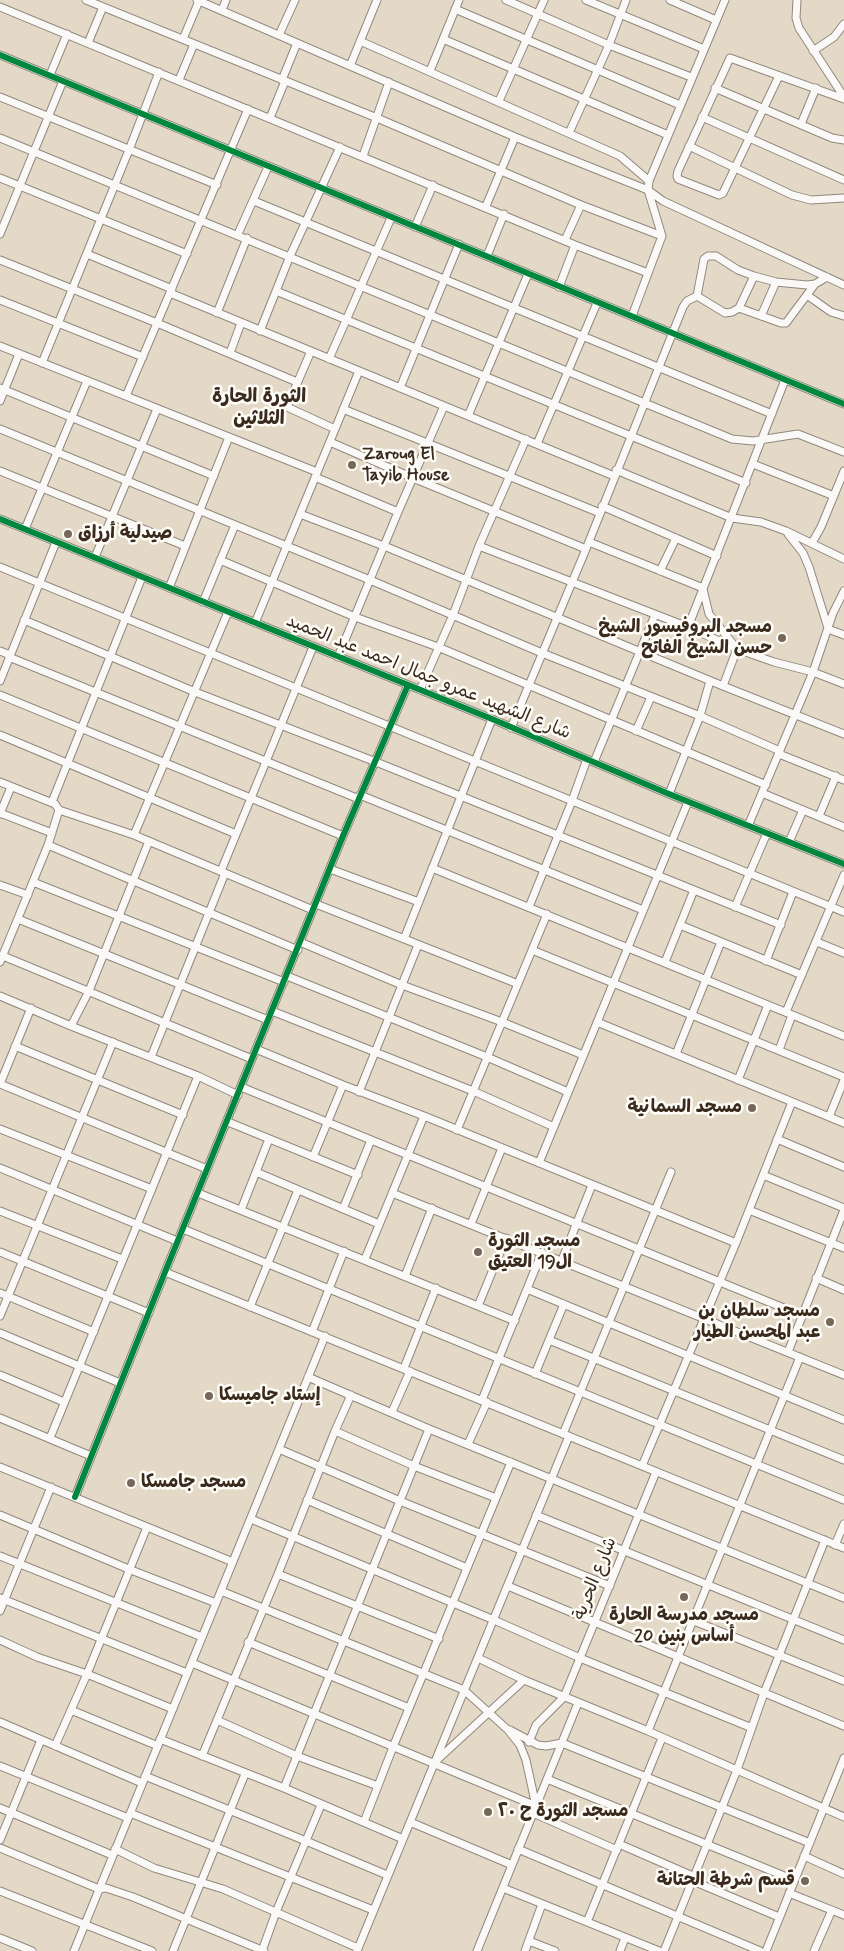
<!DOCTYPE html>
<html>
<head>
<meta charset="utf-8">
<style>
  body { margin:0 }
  canvas { display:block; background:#e4d9c7 }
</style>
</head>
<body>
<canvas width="844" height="1951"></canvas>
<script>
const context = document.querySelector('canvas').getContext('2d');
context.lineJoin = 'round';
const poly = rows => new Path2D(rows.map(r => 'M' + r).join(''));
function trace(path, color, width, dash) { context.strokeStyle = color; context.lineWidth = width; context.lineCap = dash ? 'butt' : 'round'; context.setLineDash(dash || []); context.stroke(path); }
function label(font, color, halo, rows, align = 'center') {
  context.font = font + ' Mynerve,"Playpen Sans Arabic",sans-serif'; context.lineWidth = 5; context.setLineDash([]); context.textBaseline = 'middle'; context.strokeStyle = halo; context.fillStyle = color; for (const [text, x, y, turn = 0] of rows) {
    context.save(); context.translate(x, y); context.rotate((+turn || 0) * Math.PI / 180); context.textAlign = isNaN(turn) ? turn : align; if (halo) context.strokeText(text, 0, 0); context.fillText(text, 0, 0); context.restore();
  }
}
const minor = poly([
  [86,0,377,118,581,205,662,236],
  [197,0,515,137,648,190,663,201,844,285],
  [506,0,609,45,691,77],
  [586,0,704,49],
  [670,0,716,20],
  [797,0,796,18,799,28,844,97],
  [0,7,575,245,648,273],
  [455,9,680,105],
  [222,10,226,0],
  [279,35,295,0],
  [183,39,199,1],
  [443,39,668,135],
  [360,41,620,156,649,181],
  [88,43,103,7],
  [813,51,834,37,844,24],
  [0,55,844,404],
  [350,66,377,0],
  [430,71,459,0],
  [50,75,67,34],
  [779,76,723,193,719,195,678,179,677,176,678,171,730,58,844,99],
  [179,80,194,44],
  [282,80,297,43],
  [715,88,832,138,844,140],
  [0,97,217,185],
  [499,101,544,0],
  [702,117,844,180],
  [270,118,285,81],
  [801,124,816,88],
  [569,133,609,45,626,0],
  [0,138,732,439,753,441,798,434,844,452],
  [689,146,792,195,811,200,844,198],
  [363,156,389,82],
  [0,178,187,254],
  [254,201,772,414],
  [486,206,515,137],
  [415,227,433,185],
  [0,234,63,81],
  [238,234,268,167],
  [565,240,581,205],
  [87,254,172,289],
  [487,256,504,214],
  [0,260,157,323,297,382],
  [559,287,575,245],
  [276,291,746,483],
  [170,293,614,476],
  [807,295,831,312,844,316],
  [697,296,725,313,732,312,739,308,754,276],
  [0,300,143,357],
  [739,308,781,323,786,323,815,284],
  [217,313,247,238],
  [632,316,662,236,648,190,649,181,725,0],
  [761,316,776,282],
  [260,331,290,256,340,147],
  [0,346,317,472],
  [311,351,287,407,335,429],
  [230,353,241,323],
  [329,359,391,218],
  [42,363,129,150,159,72],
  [0,388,214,476],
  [400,388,459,244],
  [126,396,248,109],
  [0,401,19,354],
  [343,409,600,513],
  [468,416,528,274],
  [0,429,370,580,542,653,700,716,780,751],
  [330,442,413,478,586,549],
  [537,444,597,303],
  [753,464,834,496],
  [616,470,732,518,761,522,786,531,844,559],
  [0,471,185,546],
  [315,477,398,512],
  [602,506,717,556],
  [300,514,389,548,723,686,844,734],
  [0,519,492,719,669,794,844,864],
  [25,529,87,381],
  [788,534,803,553,809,567,828,628],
  [589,542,703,588],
  [812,543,821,527,844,471],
  [479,546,688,627,737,649,774,662,813,672,844,684],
  [95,557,157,409],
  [220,560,355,617,438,647,766,785],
  [0,567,844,912],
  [660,571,676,538],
  [169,588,229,437],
  [703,589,709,614,737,649,723,686],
  [203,602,235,525],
  [24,620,195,692,376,762,781,925],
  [255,623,359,371],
  [688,627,785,380],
  [828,629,844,635],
  [0,651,10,655],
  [9,657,359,799],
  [338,657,398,512,444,406],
  [0,681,56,542],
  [420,690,453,615,479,546,526,439],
  [0,695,343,836],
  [511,728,586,549,683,307,687,301,697,296,704,259,708,256,716,256,738,270,754,276,776,282,807,285,815,284,827,277],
  [636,731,651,697],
  [0,735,236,834],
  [779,754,844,780],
  [594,762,655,615],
  [0,782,55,804,59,810,134,835,313,910],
  [762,793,844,827],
  [669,794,700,716,710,681],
  [360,795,643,910],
  [52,802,142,577],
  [0,813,52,833],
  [0,814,11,787],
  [819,816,836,776],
  [748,826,813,672,833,613,844,591],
  [134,835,228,612],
  [789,842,803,810],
  [48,845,298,950],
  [432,868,844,1036],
  [330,869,419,902],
  [221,871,313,647],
  [33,882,284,982],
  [0,885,28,895],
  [316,904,518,984],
  [529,907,572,801,587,759],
  [735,907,767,833],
  [18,919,268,1020],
  [680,925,802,975],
  [404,939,492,719],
  [300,942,402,985,502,1022,583,1055],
  [817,942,844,953],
  [532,950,844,1077],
  [3,956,252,1059],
  [766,961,793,892],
  [0,962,48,845,59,810],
  [665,962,694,890],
  [287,976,487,1057,568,1092],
  [0,996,71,1026,198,1076,238,1095],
  [272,1011,473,1091,554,1127],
  [786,1012,844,875],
  [597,1022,844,1123],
  [71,1026,89,991,149,841],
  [15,1046,183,1115],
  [256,1049,343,1085,424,1116,736,1243],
  [779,1050,792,1015],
  [676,1054,721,942],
  [151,1057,225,873],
  [738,1080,768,1005],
  [0,1084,207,1169],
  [0,1084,31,1008],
  [241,1087,801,1315],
  [359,1092,418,945],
  [829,1117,844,1080],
  [228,1122,358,1175],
  [0,1129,152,1189],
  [457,1130,547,914],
  [777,1139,844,1167],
  [313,1157,343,1085],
  [539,1163,688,802],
  [0,1168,177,1241],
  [256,1172,379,1224],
  [763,1175,844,1208],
  [198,1193,515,1321],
  [392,1193,844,1375],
  [343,1209,371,1140],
  [241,1210,269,1139],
  [749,1210,844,1248],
  [0,1211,122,1259],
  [471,1224,502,1148],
  [183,1229,844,1500],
  [0,1252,149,1313],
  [365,1259,424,1116],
  [562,1260,592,1185],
  [165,1272,844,1548],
  [405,1276,432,1208],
  [816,1278,844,1290],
  [527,1289,844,1420],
  [0,1293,94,1332],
  [564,1304,549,1340,844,1460],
  [478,1306,506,1238],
  [250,1307,298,1190],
  [0,1316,113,1042],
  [312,1332,344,1251],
  [0,1333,120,1383],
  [788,1352,844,1210],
  [404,1368,436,1288],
  [535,1374,549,1340],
  [0,1375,64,1402],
  [308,1377,429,1429,844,1598],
  [482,1400,542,1252],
  [392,1412,410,1371],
  [0,1418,91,1456],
  [335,1431,414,1466,496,1498],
  [563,1434,671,1172],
  [50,1438,198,1076],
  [468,1444,487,1402],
  [279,1449,400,1501,610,1586],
  [642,1466,736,1243,792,1102],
  [0,1467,233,1562],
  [75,1497,165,1272,343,836,408,685],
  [307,1500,467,1568],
  [0,1515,131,1570,216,1603],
  [536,1515,844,1640],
  [251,1519,494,1620,580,1658,752,1728],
  [835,1545,844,1524],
  [0,1556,202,1637],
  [278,1574,439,1639],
  [508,1586,844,1726],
  [221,1591,464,1690,508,1730,520,1745,526,1760,536,1806],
  [0,1598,187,1673],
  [0,1611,51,1487],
  [694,1621,844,1681],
  [0,1640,37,1657,87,1674,173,1709],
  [248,1642,409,1708],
  [478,1658,524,1680,648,1731,844,1817],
  [192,1663,536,1806],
  [71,1710,158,1746],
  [217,1720,297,1756,378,1786],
  [0,1722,142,1783],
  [510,1730,538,1745,546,1746,562,1743,810,1843],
  [648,1731,800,1357],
  [160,1739,284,1788,403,1839],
  [529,1742,536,1725,564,1697,656,1472],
  [55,1746,87,1674,147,1527],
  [202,1756,278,1574,335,1431,351,1395],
  [436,1761,524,1680],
  [0,1766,128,1818],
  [145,1776,306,1841,387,1875],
  [547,1779,794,1880],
  [284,1788,429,1429],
  [0,1808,112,1855],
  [130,1813,373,1910],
  [533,1813,617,1850],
  [364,1822,393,1747,511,1462],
  [410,1822,512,1865],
  [0,1840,41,1740],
  [619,1844,695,1877],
  [0,1848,99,1889,106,1888,133,1897,264,1951],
  [115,1849,154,1868,223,1889,358,1948],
  [518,1849,760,1951],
  [804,1856,844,1874],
  [693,1881,779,1917],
  [503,1888,659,1951],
  [0,1891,152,1951],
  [789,1893,844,1915],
  [587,1922,662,1738],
  [0,1938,32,1951],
  [529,1941,555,1951],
  [74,1951,325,1336],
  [173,1951,245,1774],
  [262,1951,276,1912,321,1805],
  [357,1951,569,1436],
  [477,1951,578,1703],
  [525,1951,542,1904],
  [620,1951,625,1938],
  [664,1951,737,1770,764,1693,825,1540],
  [766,1951,844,1758],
  [814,1951,832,1910]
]);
trace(minor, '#90887d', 9);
trace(minor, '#fbf9f7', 7);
trace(poly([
  [0,55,844,404],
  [0,519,492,719,669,794,844,864],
  [75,1497,165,1272,343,836,408,685]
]), '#00873e', 6);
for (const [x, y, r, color] of [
  [352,465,5,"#766759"],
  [68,534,5,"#766759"],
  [782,638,5,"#766759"],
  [752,1108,5,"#766759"],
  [478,1252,5,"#766759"],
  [830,1322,5,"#766759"],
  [209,1396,5,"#766759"],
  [131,1483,5,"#766759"],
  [684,1597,5,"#766759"],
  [488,1812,5,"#766759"],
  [805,1881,5,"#766759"]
]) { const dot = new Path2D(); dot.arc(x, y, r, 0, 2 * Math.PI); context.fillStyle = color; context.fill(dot); trace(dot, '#fdfcf7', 2); }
label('bold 18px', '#3b2a1e', '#fdfcf7', [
  ["Zaroug El",362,455],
  ["Tayib House",362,476],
  ["صيدلية أرزاق",78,534],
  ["مسجد البروفيسور الشيخ",772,628,"right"],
  ["حسن الشيخ الفاتح",772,649,"right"],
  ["مسجد السمانية",742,1108,"right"],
  ["مسجد الثورة",488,1242],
  ["ال19 العتيق",488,1263],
  ["مسجد سلطان بن",820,1312,"right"],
  ["عبد المحسن الطيار",820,1333,"right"],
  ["إستاد جاميسكا",219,1396],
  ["مسجد جامسكا",141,1483],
  ["مسجد مدرسة الحارة",684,1616,"center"],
  ["20 أساس بنين",684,1637,"center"],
  ["مسجد الثورة ح ٢٠",498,1812],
  ["قسم شرطة الحتانة",795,1881,"right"]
], 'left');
label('18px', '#3b2a1e', '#fdfcf7', [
  ["شارع الشهيد عمرو جمال احمد عبد الحميد",428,678,22],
  ["شارع الحرية",596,1579,-68]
]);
label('bold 19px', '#3b2a1e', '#fdfcf7', [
  ["الثورة الحارة",259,398],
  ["الثلاثين",259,420]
]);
</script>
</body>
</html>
